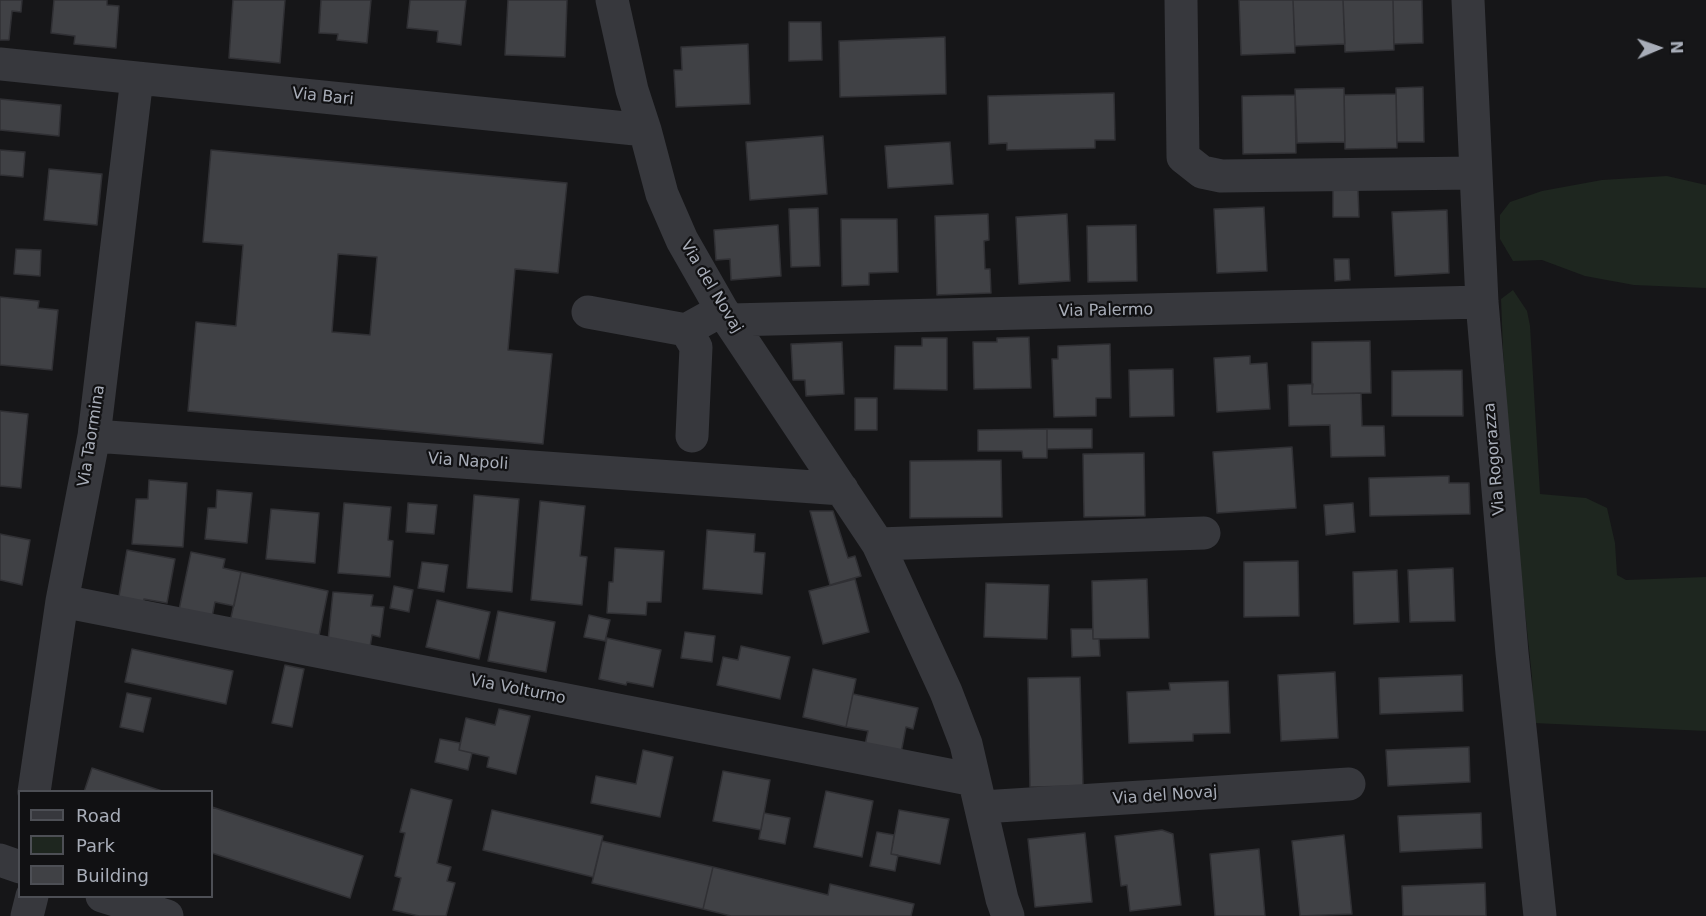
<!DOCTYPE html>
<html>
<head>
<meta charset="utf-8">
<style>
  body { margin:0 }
  #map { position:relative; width:1706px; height:916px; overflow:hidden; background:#161618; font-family:"DejaVu Sans",sans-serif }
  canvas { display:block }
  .legend { position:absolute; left:18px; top:790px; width:195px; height:108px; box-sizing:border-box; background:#111113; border:2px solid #4d4f55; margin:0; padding:8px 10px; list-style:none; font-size:18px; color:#a8adb8 }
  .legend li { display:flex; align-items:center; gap:12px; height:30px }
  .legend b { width:30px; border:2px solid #4d4f55 }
  .north { position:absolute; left:1628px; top:18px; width:60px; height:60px; -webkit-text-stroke:4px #111113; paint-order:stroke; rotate:88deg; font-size:16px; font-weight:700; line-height:24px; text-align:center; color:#a8adb8 }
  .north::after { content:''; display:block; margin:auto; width:21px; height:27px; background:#a8adb8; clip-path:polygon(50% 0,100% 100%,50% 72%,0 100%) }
</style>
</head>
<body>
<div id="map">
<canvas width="1706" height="916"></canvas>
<ul class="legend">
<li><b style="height:8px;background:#37383d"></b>Road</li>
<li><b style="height:16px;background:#1e261f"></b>Park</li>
<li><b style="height:16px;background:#404145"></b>Building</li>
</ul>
<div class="north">N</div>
</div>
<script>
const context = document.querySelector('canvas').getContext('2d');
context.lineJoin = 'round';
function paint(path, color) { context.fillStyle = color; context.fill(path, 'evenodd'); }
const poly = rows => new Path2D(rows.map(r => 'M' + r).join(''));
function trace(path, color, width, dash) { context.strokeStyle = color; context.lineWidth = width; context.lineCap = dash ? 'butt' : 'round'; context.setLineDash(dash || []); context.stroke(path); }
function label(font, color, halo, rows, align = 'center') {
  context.font = font + ' "DejaVu Sans",sans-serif'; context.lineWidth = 4.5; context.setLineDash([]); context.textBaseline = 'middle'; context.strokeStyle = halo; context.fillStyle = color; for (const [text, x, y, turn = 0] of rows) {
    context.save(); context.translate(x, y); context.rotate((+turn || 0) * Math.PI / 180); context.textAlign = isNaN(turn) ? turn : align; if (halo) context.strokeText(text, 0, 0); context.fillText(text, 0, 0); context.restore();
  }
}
paint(poly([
  [1667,176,1706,185,1706,288,1634,285,1585,276,1542,260,1513,261,1500,239,1500,215,1510,202,1542,191,1602,180],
  [1513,290,1527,311,1530,326,1540,494,1586,498,1607,508,1615,543,1617,575,1626,580,1706,577,1706,731,1534,723,1532,677,1513,498,1503,350,1501,299]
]), '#1e261f');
const building = poly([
  [0,0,22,0,21,12,12,11,9,40,0,40,0,0],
  [54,0,107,0,107,5,119,6,116,48,74,44,75,36,51,33,54,0],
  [233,0,285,0,280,63,229,58,233,0],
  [321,0,371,0,367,43,337,40,338,34,319,33,321,0],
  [410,0,466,0,461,45,437,42,438,31,407,28,410,0],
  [508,0,567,0,565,57,505,55,508,0],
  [1239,0,1293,0,1295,53,1241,55,1239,0],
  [1293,0,1343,0,1345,44,1295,46,1293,0],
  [1343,0,1393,0,1394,50,1345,52,1343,0],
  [1393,0,1422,0,1423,43,1394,44,1393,0],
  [789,22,821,22,822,60,789,61,789,22],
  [945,37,946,94,840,97,839,41,945,37],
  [748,44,750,104,676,107,674,70,682,70,681,47,748,44],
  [1423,87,1424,142,1397,142,1396,88,1423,87],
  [1344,88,1345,142,1297,143,1295,89,1344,88],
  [1114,93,1115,140,1095,140,1095,148,1007,150,1007,143,989,144,988,96,1114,93],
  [1396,94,1397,148,1345,149,1344,95,1396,94],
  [1295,95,1296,153,1243,154,1242,96,1295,95],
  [0,99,61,105,59,136,0,130,0,99],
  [823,136,827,194,750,200,746,142,823,136],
  [950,142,953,184,888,188,885,146,950,142],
  [0,150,25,152,23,177,0,175,0,150],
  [211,150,567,183,558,273,515,269,508,350,552,354,543,444,188,411,196,322,236,326,243,245,203,242,211,150],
  [338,254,377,257,370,335,332,332,338,254],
  [49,169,102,174,97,225,44,220,49,169],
  [1333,190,1358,190,1359,217,1333,217,1333,190],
  [1264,207,1267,271,1217,273,1214,209,1264,207],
  [818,208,820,266,791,267,789,209,818,208],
  [1447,210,1449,273,1395,276,1392,212,1447,210],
  [988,214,989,240,984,241,985,269,990,269,991,293,937,295,935,216,988,214],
  [1067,214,1070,281,1019,284,1016,217,1067,214],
  [841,219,897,219,898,272,869,273,869,285,842,286,841,219],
  [778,225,781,276,731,280,730,259,716,260,714,230,778,225],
  [1136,225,1137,281,1088,282,1087,226,1136,225],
  [16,249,41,250,40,276,14,274,16,249],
  [1334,259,1349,259,1350,280,1335,281,1334,259],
  [0,297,39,301,38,308,58,310,52,370,0,365,0,297],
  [1029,337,1031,388,974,389,973,342,997,342,997,338,1029,337],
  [922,338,947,338,947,390,894,389,895,346,922,346,922,338],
  [1370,341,1371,393,1312,394,1312,342,1370,341],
  [842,342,844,394,806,396,805,380,793,380,791,344,842,342],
  [1110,344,1111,398,1096,398,1096,416,1054,417,1052,359,1058,359,1058,346,1110,344],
  [1250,356,1250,364,1267,363,1270,409,1217,412,1214,358,1250,356],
  [1173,369,1174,416,1130,417,1129,370,1173,369],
  [1462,370,1463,416,1392,416,1392,371,1462,370],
  [1313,384,1312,394,1361,393,1362,426,1384,426,1385,456,1331,457,1330,425,1289,426,1288,385,1313,384],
  [855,398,877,398,877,430,855,430,855,398],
  [0,411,28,414,21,488,0,486,0,411],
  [1047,429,1092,429,1092,448,1047,449,1047,429],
  [1047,429,1047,458,1023,458,1022,451,978,451,978,430,1047,429],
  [1292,447,1296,508,1217,513,1213,452,1292,447],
  [1144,453,1145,516,1084,517,1083,454,1144,453],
  [1001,460,1002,517,910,518,910,461,1001,460],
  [1449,476,1449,483,1469,483,1470,514,1370,516,1369,478,1449,476],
  [149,480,187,483,183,547,132,544,136,499,148,499,149,480],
  [217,490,252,493,247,543,205,539,208,508,216,508,217,490],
  [474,495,519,499,512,592,467,588,474,495],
  [540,501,585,506,580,556,587,557,582,605,531,600,540,501],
  [344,503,391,507,388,540,393,541,390,577,338,573,344,503],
  [408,503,437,505,434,534,406,532,408,503],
  [1353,503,1355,532,1326,535,1324,505,1353,503],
  [271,509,319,513,315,563,266,559,271,509],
  [810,511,833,511,848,558,855,556,861,576,830,585,810,511],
  [707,530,755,534,754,552,765,553,762,594,703,589,707,530],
  [0,534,30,540,22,585,0,580,0,534],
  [615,548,664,551,661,602,647,602,646,615,607,613,609,582,613,582,615,548],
  [127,550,175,559,167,603,144,599,143,606,118,602,127,550],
  [191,552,225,559,223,568,241,572,234,606,215,602,212,617,179,610,191,552],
  [1298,561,1299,616,1244,617,1244,562,1298,561],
  [422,562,448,565,444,592,418,588,422,562],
  [1453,568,1455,621,1410,622,1408,570,1453,568],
  [1397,570,1399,622,1354,624,1353,572,1397,570],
  [241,572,328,591,318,641,230,622,241,572],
  [855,579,869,632,823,644,809,591,855,579],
  [1147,579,1149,638,1093,639,1092,581,1147,579],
  [986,583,1049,585,1047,639,984,637,986,583],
  [394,586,413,590,409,612,390,608,394,586],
  [333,592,373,595,371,606,384,607,380,637,372,635,370,647,328,641,333,592],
  [437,600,490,612,479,659,426,647,437,600],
  [498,611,555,622,546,672,488,661,498,611],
  [589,615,610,620,605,641,584,637,589,615],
  [1071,629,1093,629,1093,639,1099,639,1100,656,1072,657,1071,629],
  [685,632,715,636,712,662,681,658,685,632],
  [607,638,661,650,653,687,627,682,626,685,599,679,607,638],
  [741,646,790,657,780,699,717,685,723,657,738,660,741,646],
  [132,649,233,671,226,704,125,682,132,649],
  [285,665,304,669,292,727,272,723,285,665],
  [813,669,856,679,846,727,803,717,813,669],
  [1335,672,1338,738,1281,741,1278,675,1335,672],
  [1462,675,1463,711,1380,714,1379,678,1462,675],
  [1080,677,1083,786,1030,787,1028,678,1080,677],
  [1228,681,1230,733,1193,734,1193,741,1129,743,1127,692,1170,690,1169,683,1228,681],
  [127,693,151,698,143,732,120,727,127,693],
  [853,694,918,708,913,729,906,727,901,753,865,745,868,731,846,727,853,694],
  [499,709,530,716,516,774,487,767,489,757,459,750,466,718,495,725,499,709],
  [440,739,460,743,459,750,472,753,468,770,435,762,440,739],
  [1469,747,1470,782,1388,786,1386,750,1469,747],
  [643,750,673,757,660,817,591,803,596,776,636,784,643,750],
  [92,768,165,792,84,792,92,768],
  [723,771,770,780,761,830,713,821,723,771],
  [411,789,452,800,437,863,451,867,447,881,455,883,446,916,419,916,393,910,401,878,395,876,405,833,400,832,411,789],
  [826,791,873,801,862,857,814,847,826,791],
  [212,807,363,856,350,898,212,853,212,807],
  [492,810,603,836,593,877,483,850,492,810],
  [899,810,949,819,940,864,891,854,899,810],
  [764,813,790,818,785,844,759,839,764,813],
  [1481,813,1482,848,1400,852,1398,816,1481,813],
  [1162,830,1173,834,1181,905,1130,911,1127,885,1121,886,1115,836,1162,830],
  [877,832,894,835,891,854,898,855,895,871,870,866,877,832],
  [1085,833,1092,902,1035,907,1028,839,1085,833],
  [1344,835,1352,914,1300,916,1292,841,1344,835],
  [602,841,713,867,703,909,592,883,602,841],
  [1259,849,1265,916,1215,916,1210,854,1259,849],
  [713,867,828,895,830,884,914,904,911,916,731,916,703,909,713,867],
  [1485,883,1486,916,1403,916,1402,886,1485,883]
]);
paint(building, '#404145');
trace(building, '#303034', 1.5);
trace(poly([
  [612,0,632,90,645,130,662,194,682,240,722,310,878,544,946,692,966,744,1002,899,1008,916],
  [1181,0,1183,157,1202,172,1221,176,1476,173],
  [1468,0,1482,302,1512,653,1540,916],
  [0,64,645,130],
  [588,312,686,330,722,310],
  [730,320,1482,302],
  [686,330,696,347,692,436],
  [94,436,842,489],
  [878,544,1204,533],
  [62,601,974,780],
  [34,792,62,601,94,436,137,78],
  [982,807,1349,784],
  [0,860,20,867],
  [102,896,167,916],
  [27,916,32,896]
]), '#37383d', 33);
label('16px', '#a8adb8', '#111113', [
  ["Via Bari",323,97,6],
  ["Via del Novaj",711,287,59],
  ["Via Palermo",1106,311,-1],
  ["Via Taormina",92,436,-81],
  ["Via Rogorazza",1495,459,-95],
  ["Via Napoli",468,462,4],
  ["Via Volturno",518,690,11],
  ["Via del Novaj",1165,796,-4]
]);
</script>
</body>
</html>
